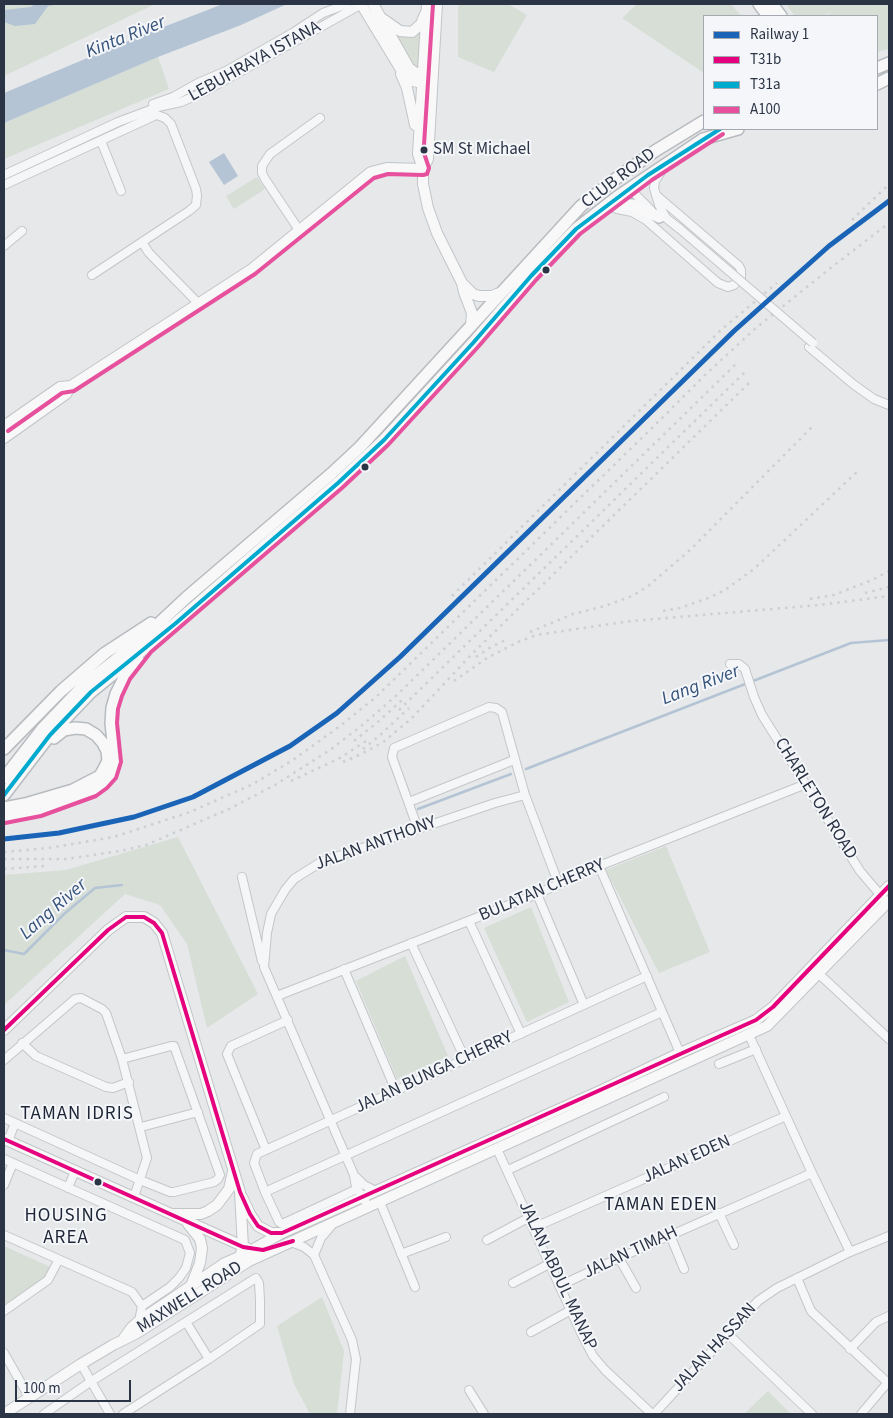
<!DOCTYPE html>
<html>
<head>
<meta charset="utf-8">
<style>
  body { margin:0 }
  #map { position:relative; width:893px; height:1418px; overflow:hidden; background:#e6e8ea; font-family:"Source Sans 3",sans-serif }
  canvas { display:block }
  .frame { position:absolute; inset:0; border:5px solid #2b3445; pointer-events:none }
  .legend { position:absolute; left:703px; top:15px; width:175px; height:115px; box-sizing:border-box; background:#f4f6f9; border:1px solid #a4a8b1; margin:0; padding:6px 9px; list-style:none; font-size:15px; color:#2b3445 }
  .legend li { display:flex; align-items:center; gap:10px; height:25px }
  .legend b { width:25px; border:1px solid #a4a8b1 }
  .scale { position:absolute; left:15px; top:1380px; width:116px; height:22px; box-sizing:border-box; border:2px solid #2b3445; border-top:0; padding-left:6px; font-size:15px; line-height:18px; white-space:nowrap; color:#2b3445; -webkit-text-stroke:4px #f4f6f9; paint-order:stroke }
</style>
</head>
<body>
<div id="map">
<canvas width="893" height="1418"></canvas>
<div class="frame"></div>
<ul class="legend">
<li><b style="height:6px;background:#1964b7"></b>Railway 1</li>
<li><b style="height:6px;background:#e5007d"></b>T31b</li>
<li><b style="height:6px;background:#00a9ce"></b>T31a</li>
<li><b style="height:6px;background:#e6509d"></b>A100</li>
</ul>
<div class="scale">100 m</div>
</div>
<script>
const context = document.querySelector('canvas').getContext('2d');
context.lineJoin = 'round';
function paint(path, color) { context.fillStyle = color; context.fill(path, 'evenodd'); }
const poly = rows => new Path2D(rows.map(r => 'M' + r).join(''));
function trace(path, color, width, dash) { context.strokeStyle = color; context.lineWidth = width; context.lineCap = dash ? 'butt' : 'round'; context.setLineDash(dash || []); context.stroke(path); }
function label(font, color, halo, rows, align = 'center') {
  context.font = font + ' "Source Sans 3",sans-serif'; context.lineWidth = 4; context.setLineDash([]); context.textBaseline = 'middle'; context.strokeStyle = halo; context.fillStyle = color; for (const [text, x, y, turn = 0] of rows) {
    context.save(); context.translate(x, y); context.rotate((+turn || 0) * Math.PI / 180); context.textAlign = isNaN(turn) ? turn : align; if (halo) context.strokeText(text, 0, 0); context.fillText(text, 0, 0); context.restore();
  }
}
paint(poly([
  [4,4,155,4,4,76],
  [460,4,508,4,527,15,494,72,458,57,458,7],
  [637,4,731,4,741,16,704,16,704,73,622,18],
  [786,4,889,4,889,49,877,52,877,16,826,16,832,10,824,16,795,16],
  [418,33,421,33,419,67,417,67,413,66,398,38,401,35],
  [158,57,169,89,4,159,4,123],
  [257,177,265,189,234,209,226,196],
  [178,837,258,994,207,1028,187,944,160,905,125,894,4,1005,4,875,66,870],
  [666,846,710,952,659,973,606,870],
  [531,907,569,1002,527,1022,484,928],
  [405,956,448,1056,397,1079,356,981],
  [4,1246,59,1271,48,1281,4,1304],
  [322,1297,344,1351,337,1414,310,1414,294,1384,277,1326],
  [768,1391,791,1414,744,1414]
]), '#d6ded6');
paint(poly([
  [35,4,60,4,48,6,35,24,15,26,4,22,4,10,31,7],
  [223,4,287,4,241,25,158,57,4,123,4,93,135,38],
  [224,153,238,176,224,185,209,162]
]), '#b4c4d5');
trace(poly([
  [526,769,851,643,889,640],
  [418,809,511,774],
  [4,950,24,954,64,914,95,888,122,885]
]), '#b4c4d5', 2.5);
const minor = poly([
  [153,104,173,97,198,83,226,71,294,32,323,13,347,4],
  [101,141,121,191],
  [662,170,655,181,654,188,659,205,666,218,680,229],
  [4,175,118,122,158,107,181,102,202,93,362,4],
  [4,185,154,116,157,115,165,118,171,124,196,189,197,195,196,205,189,211,92,275],
  [629,188,651,210],
  [617,209,632,212,646,220,718,283,728,287,734,285,741,277,741,270,739,266,656,195],
  [299,230,265,179,262,173,262,166,270,154,320,118],
  [142,242,149,253,199,304],
  [4,246,22,231],
  [809,347,853,384,874,399,889,405],
  [730,664,739,664,745,669,754,697,762,715,860,871,883,898],
  [409,802,514,760],
  [418,829,392,757,394,748,489,707,496,708,502,712,525,795,559,885],
  [599,866,680,1053],
  [242,877,262,961],
  [537,894,584,1005],
  [469,921,521,1034],
  [411,943,465,1059],
  [344,969,396,1091],
  [819,974,889,1039],
  [277,996,537,894,599,866,806,784],
  [749,1035,812,1173,850,1252],
  [22,1043,36,1056,106,1087,113,1088,129,1082],
  [4,1060,75,999,81,998,102,1009,106,1013,122,1059,147,1158,134,1197],
  [719,1064,756,1049],
  [4,1118,140,1180,170,1192,174,1192,214,1182,218,1179,220,1175,174,1046,171,1046,122,1059],
  [141,1127,198,1112],
  [8,1141,15,1123],
  [497,1149,582,1335,593,1356,605,1370,652,1414],
  [266,1150,227,1054,231,1046,288,1020],
  [4,1159,185,1240,190,1253,186,1268,179,1278,170,1287,142,1306],
  [508,1170,664,1097],
  [354,1175,364,1185,376,1191],
  [4,1185,13,1163],
  [68,1188,75,1171],
  [357,1189,282,1224,279,1222,265,1192,254,1163,257,1154,647,976],
  [265,1192,662,1012],
  [365,1201,356,1187,354,1175,264,967,267,933,271,914,285,890,294,879,321,862,495,803,525,795],
  [380,1202,415,1287],
  [719,1213,734,1245],
  [533,1228,786,1116],
  [4,1235,132,1292,142,1306,139,1321],
  [670,1235,684,1269],
  [487,1240,528,1218],
  [291,1242,304,1247,314,1255,352,1340,356,1359,350,1414],
  [401,1254,446,1237],
  [314,1255,321,1238,332,1225],
  [619,1258,636,1288],
  [797,1278,811,1311,888,1383],
  [513,1283,549,1264],
  [559,1286,619,1258,812,1173],
  [4,1311,48,1280,58,1261],
  [186,1322,209,1359],
  [531,1332,571,1310],
  [728,1334,812,1414],
  [850,1349,876,1322,889,1316],
  [4,1353,29,1397],
  [81,1364,110,1414],
  [469,1390,484,1414],
  [44,1414,90,1382,256,1278,259,1283,260,1300,260,1324,209,1359,123,1414],
  [654,1414,758,1301,777,1288,850,1252,889,1236],
  [861,1414,889,1381]
]);
const major = poly([
  [361,4,403,73,413,81,427,84],
  [373,4,409,68,419,75,427,76],
  [427,4,418,154,423,169,423,184,428,208,437,233,462,283,464,292,472,313,471,326],
  [383,19,400,31,412,32,421,24,425,14],
  [401,74,407,88,415,125],
  [423,169,428,159,437,4],
  [463,284,473,294,479,296,492,296,502,292],
  [4,426,60,387,71,386],
  [4,438,66,394,71,386,252,269,371,172,387,168,423,169],
  [4,1030,108,930,126,917,144,917,154,923,162,933,240,1192,243,1247,239,1260],
  [4,1139,247,1248],
  [242,1197,250,1214,258,1226,271,1233,281,1233],
  [175,1214,201,1214,208,1211,217,1205,229,1189,233,1171],
  [188,1224,200,1239,202,1248,200,1263,191,1286],
  [124,1338,132,1327,139,1321,225,1263,241,1256,282,1233,602,1090,680,1053,756,1020,773,1007,889,886],
  [4,1414,81,1364,113,1345,137,1333,249,1261,767,1026,889,901]
]);
const highway = poly([
  [759,4,768,16],
  [772,4,781,16],
  [877,68,889,63],
  [877,84,889,78],
  [606,207,616,204,633,205,659,217],
  [4,749,61,691,105,653,151,623],
  [4,778,43,728,85,684,142,639,187,597,331,474,360,447,581,206,614,180,655,151,704,121],
  [4,795,50,735,91,692,176,623,270,541,338,483,384,440,473,343,531,276,576,229,617,197,703,139,738,129],
  [4,808,25,804,73,790,100,776,108,761,107,751,103,743,96,735,86,729,75,728,64,730,54,738],
  [4,817,39,810,94,790,103,784,110,775,115,761,111,723,112,708,116,694,125,676,138,659]
]);
trace(minor, '#c4c6c8', 10);
trace(major, '#c2c5c8', 12);
trace(highway, '#b8bbbf', 14);
trace(minor, '#f5f6f7', 8);
trace(major, '#f8f8f8', 10);
trace(highway, '#f8f8f8', 11);
trace(poly([
  [852,220,889,184],
  [865,593,889,587],
  [452,596,721,330,777,283],
  [810,599,834,595,872,580,889,571],
  [663,611,680,608,711,597,725,590,754,569,859,470],
  [530,632,573,614,605,606,632,596,647,587,690,550,812,427],
  [476,657,491,647,508,639],
  [454,681,487,658,518,642,536,635,631,621,819,605,889,596],
  [399,710,745,372],
  [354,741,379,721,402,700],
  [363,749,378,737,409,708],
  [343,762,359,755,382,743,411,719,471,655,752,380],
  [291,781,340,758,366,741],
  [4,852,48,848,114,837,190,812,253,784,293,760,340,726,376,697,653,427,706,374,756,328,828,270,889,223],
  [4,859,66,859,120,851,146,845,229,809,275,785,330,750,365,723,398,694,737,363],
  [4,869,44,866]
]), '#cecfd2', 2.5, [2.5, 5]);
const minorBridge = poly([
  [680,229,813,343]
]);
trace(minorBridge, '#c4c6c8', 10, []);
trace(minorBridge, '#f5f6f7', 8);
trace(poly([
  [4,1030,108,930,126,917,144,917,154,923,162,933,240,1192,250,1214,258,1226,271,1233,282,1233,756,1020,773,1007,889,886],
  [4,1139,243,1247,263,1250,293,1241]
]), '#e5007d', 4);
trace(poly([
  [4,795,50,735,91,692,176,623,338,483,384,440,473,343,531,276,576,229,648,175,720,129]
]), '#00a9ce', 4);
trace(poly([
  [8,431,62,393,74,391,255,274,374,178,388,174,423,175,427,174,429,168,424,153,424,145,433,4],
  [5,823,41,816,96,796,107,788,116,778,121,762,117,723,118,709,122,696,130,679,151,652,342,488,388,445,478,347,536,280,580,234,652,180,723,134]
]), '#e6509d', 4);
trace(poly([
  [4,839,59,833,134,817,193,797,290,746,337,713,400,657,734,331,829,246,889,201]
]), '#1964b7', 5);
for (const [x, y, r, color] of [
  [424,150,4.5,"#2b3445"],
  [546,270,4.5,"#2b3445"],
  [365,467,4.5,"#2b3445"],
  [98,1182,4.5,"#2b3445"]
]) { const dot = new Path2D(); dot.arc(x, y, r, 0, 2 * Math.PI); context.fillStyle = color; context.fill(dot); trace(dot, '#f4f6f9', 2); }
label('17px', '#2b3445', '#f4f6f9', [
  ["SM St Michael",433,150]
], 'left');
label('18px', '#2b3445', '#f4f6f9', [
  ["LEBUHRAYA ISTANA",255,62,-29],
  ["CLUB ROAD",619,179,-37],
  ["CHARLETON ROAD",815,799,58],
  ["JALAN ANTHONY",376,844,-20],
  ["BULATAN CHERRY",542,891,-23],
  ["JALAN BUNGA CHERRY",434,1073,-25],
  ["JALAN EDEN",687,1160,-24],
  ["JALAN TIMAH",631,1253,-25],
  ["JALAN ABDUL MANAP",557,1276,65],
  ["MAXWELL ROAD",190,1298,-32],
  ["JALAN HASSAN",715,1348,-47]
]);
label('italic 19px', '#34527a', '#f4f6f9', [
  ["Kinta River",126,38,-22],
  ["Lang River",701,686,-21],
  ["Lang River",54,910,-41]
]);
context.letterSpacing = '1px';
label('19px', '#1d2536', '#f4f6f9', [
  ["TAMAN IDRIS",77,1115],
  ["TAMAN EDEN",661,1206],
  ["HOUSING",66,1217],
  ["AREA",66,1239]
]);
context.letterSpacing = '0px';
</script>
</body>
</html>
